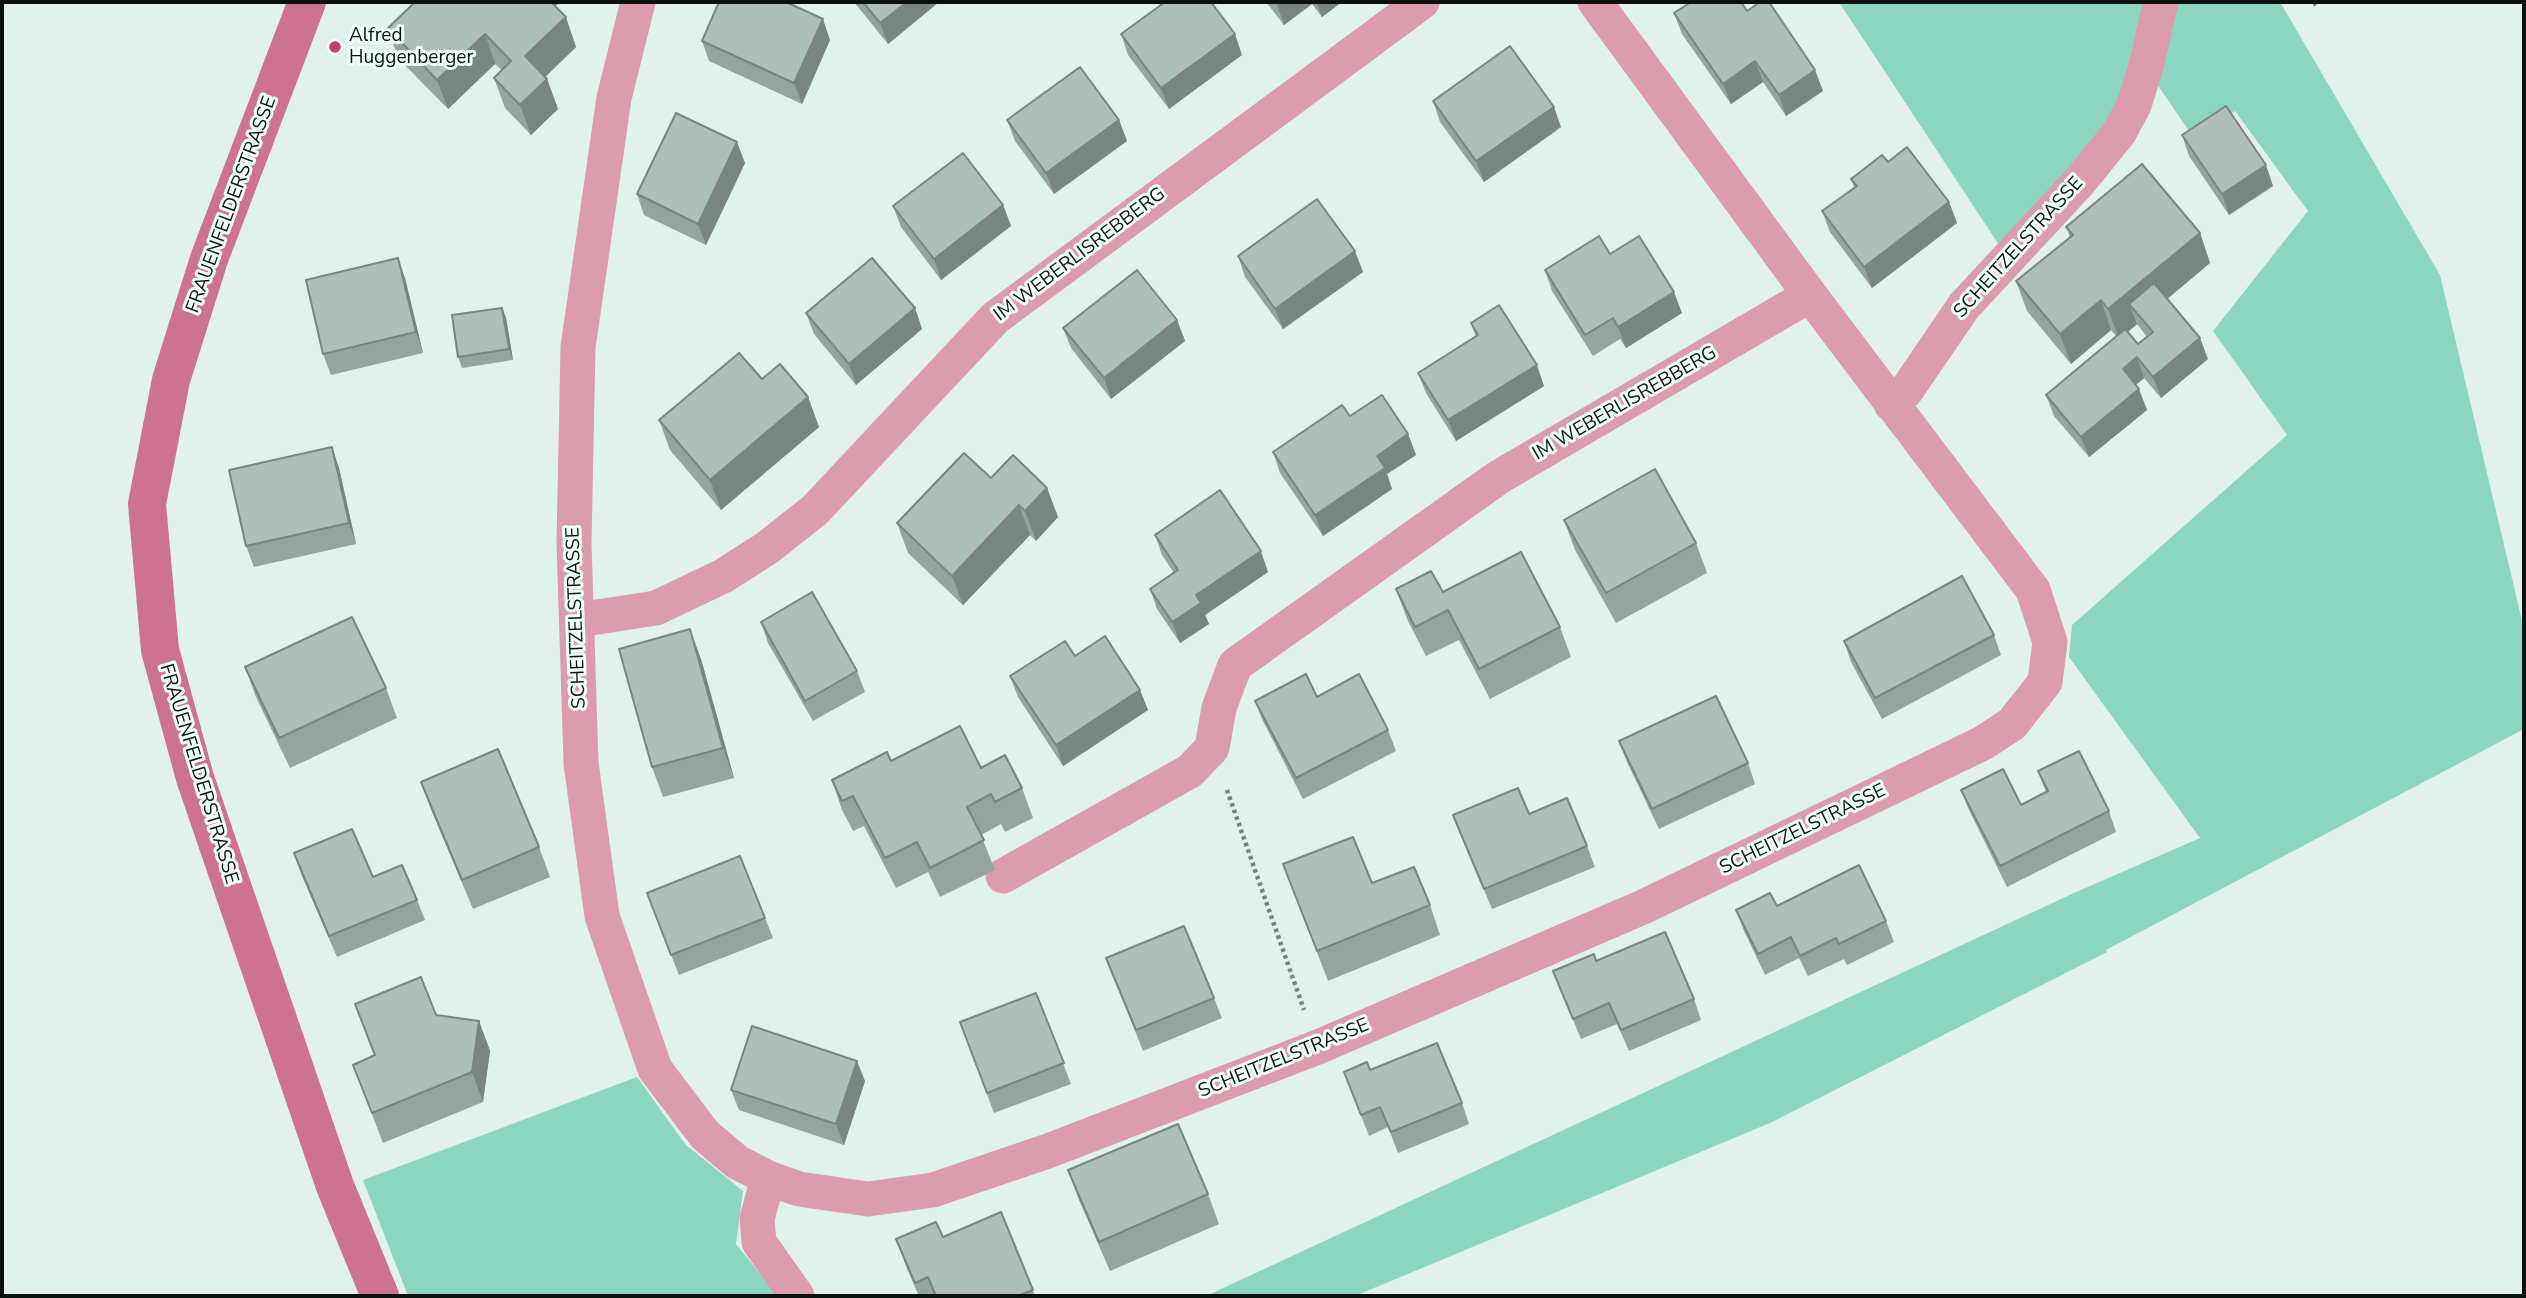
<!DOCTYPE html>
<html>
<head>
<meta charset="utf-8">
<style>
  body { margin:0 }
  #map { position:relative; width:2526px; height:1298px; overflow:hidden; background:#e1f2ec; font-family:"Nunito Sans",sans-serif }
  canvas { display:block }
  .frame { position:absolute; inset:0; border:4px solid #0b110f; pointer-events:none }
</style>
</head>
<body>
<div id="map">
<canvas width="2526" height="1298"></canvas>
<div class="frame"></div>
</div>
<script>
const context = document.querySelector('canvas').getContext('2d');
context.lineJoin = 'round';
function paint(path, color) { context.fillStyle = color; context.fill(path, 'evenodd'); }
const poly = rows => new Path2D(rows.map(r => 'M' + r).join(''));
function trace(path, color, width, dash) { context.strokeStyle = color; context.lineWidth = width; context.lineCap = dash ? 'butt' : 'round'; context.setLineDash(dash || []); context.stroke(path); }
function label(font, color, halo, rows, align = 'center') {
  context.font = font + ' "Nunito Sans",sans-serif'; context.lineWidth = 6; context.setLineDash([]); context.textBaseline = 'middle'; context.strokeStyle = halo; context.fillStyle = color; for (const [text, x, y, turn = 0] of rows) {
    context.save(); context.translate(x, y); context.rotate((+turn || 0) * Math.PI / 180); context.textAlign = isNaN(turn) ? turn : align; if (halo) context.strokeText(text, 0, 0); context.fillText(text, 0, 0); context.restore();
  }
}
paint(poly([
  [1839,2,2280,2,2440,275,2524,629,2524,729,2106,950,2107,952,1770,1123,1355,1296,1206,1296,2074,893,2200,838,2069,657,2072,625,2287,435,2213,331,2308,211,2235,111,2194,138,2141,61,2098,147,2001,248],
  [637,1077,685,1144,743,1191,736,1244,778,1296,408,1296,363,1180]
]), '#8cd6c1');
trace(poly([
  [1227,790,1304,1010]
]), '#75817d', 4.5, [3.5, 3.5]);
trace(poly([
  [638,2,614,98,578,347,574,543,581,763,602,916,655,1069,705,1135,737,1162,768,1178,799,1189,868,1199,933,1190,1048,1151,1318,1047,1643,907,1983,743,2012,724,2045,682,2050,642,2033,590,1810,295,1595,2],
  [1891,404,1906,391,1964,306,2080,181,2119,133,2134,105,2146,66,2161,2],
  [578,620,656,608,723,576,767,548,815,510,995,318,1422,2],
  [1003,876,1190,771,1212,748,1219,708,1235,665,1499,477,1810,295],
  [768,1178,757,1219,759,1242,797,1296]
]), '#db9cae', 35);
trace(poly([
  [307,2,209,259,171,380,147,504,160,650,195,778,335,1186,380,1296]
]), '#cd7290', 38);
paint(poly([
  [415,2,560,2,555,6,576,47,545,77,547,79,558,109,531,135,505,108,494,78,502,70,495,64,448,109,398,58,388,28],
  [854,2,939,2,888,44],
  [1266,2,1342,2,1322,17,1312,4,1284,25],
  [1747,11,1823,91,1786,116,1763,82,1731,104,1682,34,1674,13],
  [1121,34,1242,55,1169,109,1128,55],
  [830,40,802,104,709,61,702,41],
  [1433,101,1561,127,1484,182,1440,122],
  [1007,120,1119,120,1127,141,1054,194,1015,141],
  [2182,135,2273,186,2229,215,2189,156],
  [1888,162,1949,202,1957,223,1872,288,1830,232,1822,211,1854,187,1851,179],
  [745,163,706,245,644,215,637,194],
  [1003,205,1011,226,941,280,901,227,893,206],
  [2066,227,2200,233,2210,263,2167,299,2208,359,2161,398,2144,378,2136,385,2147,410,2089,457,2054,416,2046,395,2116,336,2111,330,2071,364,2027,311,2016,281,2070,237],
  [2137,324,2147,337,2138,344,2128,332],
  [1610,254,1682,313,1626,348,1620,339,1593,356,1552,291,1545,270],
  [1238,256,1363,272,1283,329,1245,277],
  [405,278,423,353,331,375,323,354],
  [502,308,506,318,513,360,462,368,458,357],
  [915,308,922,329,856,385,814,334,806,313],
  [1177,320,1185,341,1111,399,1071,348,1063,328],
  [1471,323,1544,386,1456,441,1426,393,1418,373,1476,337],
  [762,379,808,397,819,427,721,510,670,450,659,420],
  [1350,416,1408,434,1416,455,1387,474,1392,489,1323,536,1280,473,1273,452],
  [332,447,339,468,356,544,254,567,246,546],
  [991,478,1047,488,1058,517,1036,541,1030,535,963,605,908,553,897,523],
  [1564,520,1696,543,1707,573,1616,623,1575,550],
  [1155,535,1268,572,1205,615,1209,624,1180,643,1157,609,1150,589,1174,573,1162,555],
  [1396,589,1443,592,1560,627,1571,657,1490,699,1459,640,1426,656,1407,619],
  [761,622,857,671,865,692,813,721,768,643],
  [1994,635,2001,655,1882,719,1851,662,1844,641],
  [1075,656,1140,690,1148,710,1063,766,1018,697,1010,676],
  [701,659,734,778,663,797,652,767],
  [245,667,386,688,397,718,290,768,256,697],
  [1317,697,1388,730,1396,751,1303,799,1263,721,1255,701],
  [1619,741,1748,763,1755,784,1659,829,1627,762],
  [891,761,981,768,1022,788,1033,818,1005,832,1001,824,981,835,995,870,940,897,928,872,896,888,864,826,853,831,842,810,832,780],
  [2038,771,2109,811,2116,832,2007,887,1969,810,1961,790,2021,805,2046,792],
  [421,782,539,847,550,877,473,909,432,812],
  [1529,814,1587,846,1595,867,1492,909,1453,815],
  [294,853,373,877,417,900,425,920,337,957,301,874],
  [1283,864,1372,883,1430,905,1440,935,1328,981],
  [647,893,765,918,773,938,679,975],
  [1777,906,1886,921,1894,942,1847,965,1844,959,1808,976,1799,958,1765,975,1744,931,1736,910],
  [1106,958,1214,998,1222,1018,1143,1051],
  [1596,961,1694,999,1701,1020,1629,1051,1617,1024,1581,1039,1553,971],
  [1036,993,1071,1084,994,1113,960,1022],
  [355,1004,479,1021,490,1051,483,1102,383,1143,353,1065,374,1056],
  [1370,1070,1462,1103,1469,1124,1398,1153,1388,1127,1369,1136,1344,1072],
  [865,1081,844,1145,739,1110,731,1090],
  [1068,1170,1208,1194,1219,1224,1110,1271,1079,1200],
  [1001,1212,1035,1296,919,1296,907,1269,896,1239,943,1237]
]), '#96a39e');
paint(poly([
  [542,2,560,2,546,15],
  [907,2,939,2,888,44,880,23],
  [1280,2,1311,2,1312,4,1284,25,1277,4],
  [1316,2,1342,2,1322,17],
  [2312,2,2319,2,2314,7],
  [566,17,576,47,536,86,525,56],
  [823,19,830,40,802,104,794,83],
  [485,34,495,64,448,109,437,80],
  [1235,34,1242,55,1169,109,1161,88],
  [1755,61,1763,82,1731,104,1723,84],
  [1815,70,1823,91,1786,116,1779,95],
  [547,79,558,109,531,135,520,105],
  [1554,107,1561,127,1484,182,1476,161],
  [1119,120,1127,141,1054,194,1046,173],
  [737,142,745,163,706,245,698,224],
  [2266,165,2273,186,2229,215,2222,194],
  [1949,202,1957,223,1872,288,1864,267],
  [1003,205,1011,226,941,280,934,259],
  [2200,233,2210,263,2142,320,2129,304,2137,324,2119,339,2108,309],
  [1355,251,1363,272,1283,329,1275,309],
  [398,258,405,278,423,353,416,332],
  [1674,292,1682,313,1626,348,1618,327],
  [2101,300,2111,330,2071,364,2060,334],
  [502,308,506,318,513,360,509,349],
  [915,308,922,329,856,385,849,364],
  [1177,320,1185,341,1111,399,1104,378],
  [2200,338,2208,359,2161,398,2153,377],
  [2137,357,2144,378,2130,390,2123,369],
  [1537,365,1544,386,1456,441,1448,420],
  [2139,389,2147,410,2089,457,2081,437],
  [808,397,819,427,721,510,710,480],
  [1408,434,1416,455,1387,474,1392,489,1323,536,1315,515,1377,456],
  [332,447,339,468,356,544,349,523],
  [1047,488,1058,517,1036,541,1025,511],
  [1019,505,1030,535,963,605,952,576],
  [1261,551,1268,572,1205,615,1209,624,1180,643,1172,622,1196,595],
  [690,629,701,659,734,778,723,748],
  [1140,690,1148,710,1063,766,1056,745],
  [479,1021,490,1051,483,1102,472,1072],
  [857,1061,865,1081,844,1145,836,1124]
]), '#7a8581');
const building = poly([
  [415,2,551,2,566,17,525,56,547,79,520,105,494,78,511,61,485,34,437,80,388,28,415,2],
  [719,2,786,2,823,19,794,83,702,41,719,2],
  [863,2,907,2,880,23,863,2],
  [1165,2,1211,2,1235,34,1161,88,1121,34,1165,2],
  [1691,2,1741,2,1747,11,1760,2,1769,2,1815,70,1779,95,1755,61,1723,84,1674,13,1691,2],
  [1510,46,1554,107,1476,161,1433,101,1510,46],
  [1080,67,1119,120,1046,173,1007,120,1080,67],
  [2226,106,2266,165,2222,194,2182,135,2226,106],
  [676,113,737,142,698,224,637,194,676,113],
  [1907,147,1949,202,1864,267,1822,211,1857,186,1851,179,1882,155,1888,162,1907,147],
  [963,153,1003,205,934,259,893,206,963,153],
  [2142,164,2200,233,2108,309,2101,300,2060,334,2016,281,2073,235,2066,227,2142,164],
  [1317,199,1355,251,1275,309,1238,256,1317,199],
  [1599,236,1610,254,1639,236,1674,292,1618,327,1613,318,1585,335,1545,270,1599,236],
  [398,258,416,332,323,354,306,280,398,258],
  [872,258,915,308,849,364,806,313,872,258],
  [1137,270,1177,320,1104,378,1063,328,1137,270],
  [2154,283,2200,338,2153,377,2137,357,2123,369,2139,389,2081,437,2046,395,2125,329,2138,344,2153,332,2129,304,2154,283],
  [1499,305,1537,365,1448,420,1418,373,1478,335,1471,323,1499,305],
  [502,308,509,349,458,357,452,315,502,308],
  [739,353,762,379,780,364,808,397,710,480,659,420,739,353],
  [1382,395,1408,434,1377,456,1385,468,1315,515,1273,452,1342,405,1350,416,1382,395],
  [332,447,349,523,246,546,229,470,332,447],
  [964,453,991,478,1013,455,1047,488,1025,511,1019,505,952,576,897,523,964,453],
  [1655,469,1696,543,1606,593,1564,520,1655,469],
  [1220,490,1261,551,1196,595,1201,603,1172,622,1150,589,1178,570,1155,535,1220,490],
  [1521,552,1560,627,1479,669,1448,610,1415,627,1396,589,1431,571,1443,592,1521,552],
  [1962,576,1994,635,1875,698,1844,641,1962,576],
  [812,592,857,671,805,701,761,622,812,592],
  [352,617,386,688,279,738,245,667,352,617],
  [690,629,723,748,652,767,619,649,690,629],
  [1105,636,1140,690,1056,745,1010,676,1065,641,1075,656,1105,636],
  [1306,674,1317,697,1359,674,1388,730,1296,778,1255,701,1306,674],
  [1716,696,1748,763,1652,809,1619,741,1716,696],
  [960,726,981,768,1005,755,1022,788,995,802,991,794,967,807,984,840,930,868,917,842,885,858,853,796,842,801,832,780,887,752,891,761,960,726],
  [498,749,539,847,462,880,421,782,498,749],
  [2079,751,2109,811,2000,866,1961,790,2003,769,2021,805,2048,791,2038,771,2079,751],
  [1518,788,1529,814,1567,798,1587,846,1484,889,1453,815,1518,788],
  [352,829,373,877,402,865,417,900,329,936,294,853,352,829],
  [1353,837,1372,883,1414,867,1430,905,1317,951,1283,864,1353,837],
  [740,856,765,918,671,955,647,893,740,856],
  [1859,865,1886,921,1839,944,1836,938,1800,956,1791,937,1758,954,1736,910,1770,893,1777,906,1859,865],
  [1184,926,1214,998,1136,1030,1106,958,1184,926],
  [1665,932,1694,999,1621,1030,1609,1003,1573,1019,1553,971,1594,954,1596,961,1665,932],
  [421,977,436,1015,479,1021,472,1072,372,1113,353,1065,375,1055,355,1004,421,977],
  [1036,993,1064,1063,987,1093,960,1022,1036,993],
  [752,1026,857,1061,836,1124,731,1090,752,1026],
  [1437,1043,1462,1103,1391,1132,1380,1107,1361,1115,1344,1072,1367,1062,1370,1070,1437,1043],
  [1178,1124,1208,1194,1099,1242,1068,1170,1178,1124],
  [1001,1212,1033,1290,1017,1296,936,1296,928,1277,915,1283,896,1239,936,1222,943,1237,1001,1212]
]);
paint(building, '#aebeb8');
trace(building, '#7a8581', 2);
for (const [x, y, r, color] of [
  [335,47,7,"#c53b73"]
]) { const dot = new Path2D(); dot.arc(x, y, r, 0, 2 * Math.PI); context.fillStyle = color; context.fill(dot); trace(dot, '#effffa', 2.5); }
label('19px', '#0b110f', '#effffa', [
  ["Alfred",349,36],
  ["Huggenberger",349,58]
], 'left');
label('19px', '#0b110f', '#effffa', [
  ["FRAUENFELDERSTRASSE",232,205,-70],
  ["SCHEITZELSTRASSE",2019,248,-48],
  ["IM WEBERLISREBBERG",1080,255,-37],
  ["IM WEBERLISREBBERG",1625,404,-30],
  ["SCHEITZELSTRASSE",577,618,-92],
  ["FRAUENFELDERSTRASSE",198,774,73],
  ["SCHEITZELSTRASSE",1803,830,-26],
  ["SCHEITZELSTRASSE",1284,1059,-22]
]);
</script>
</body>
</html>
